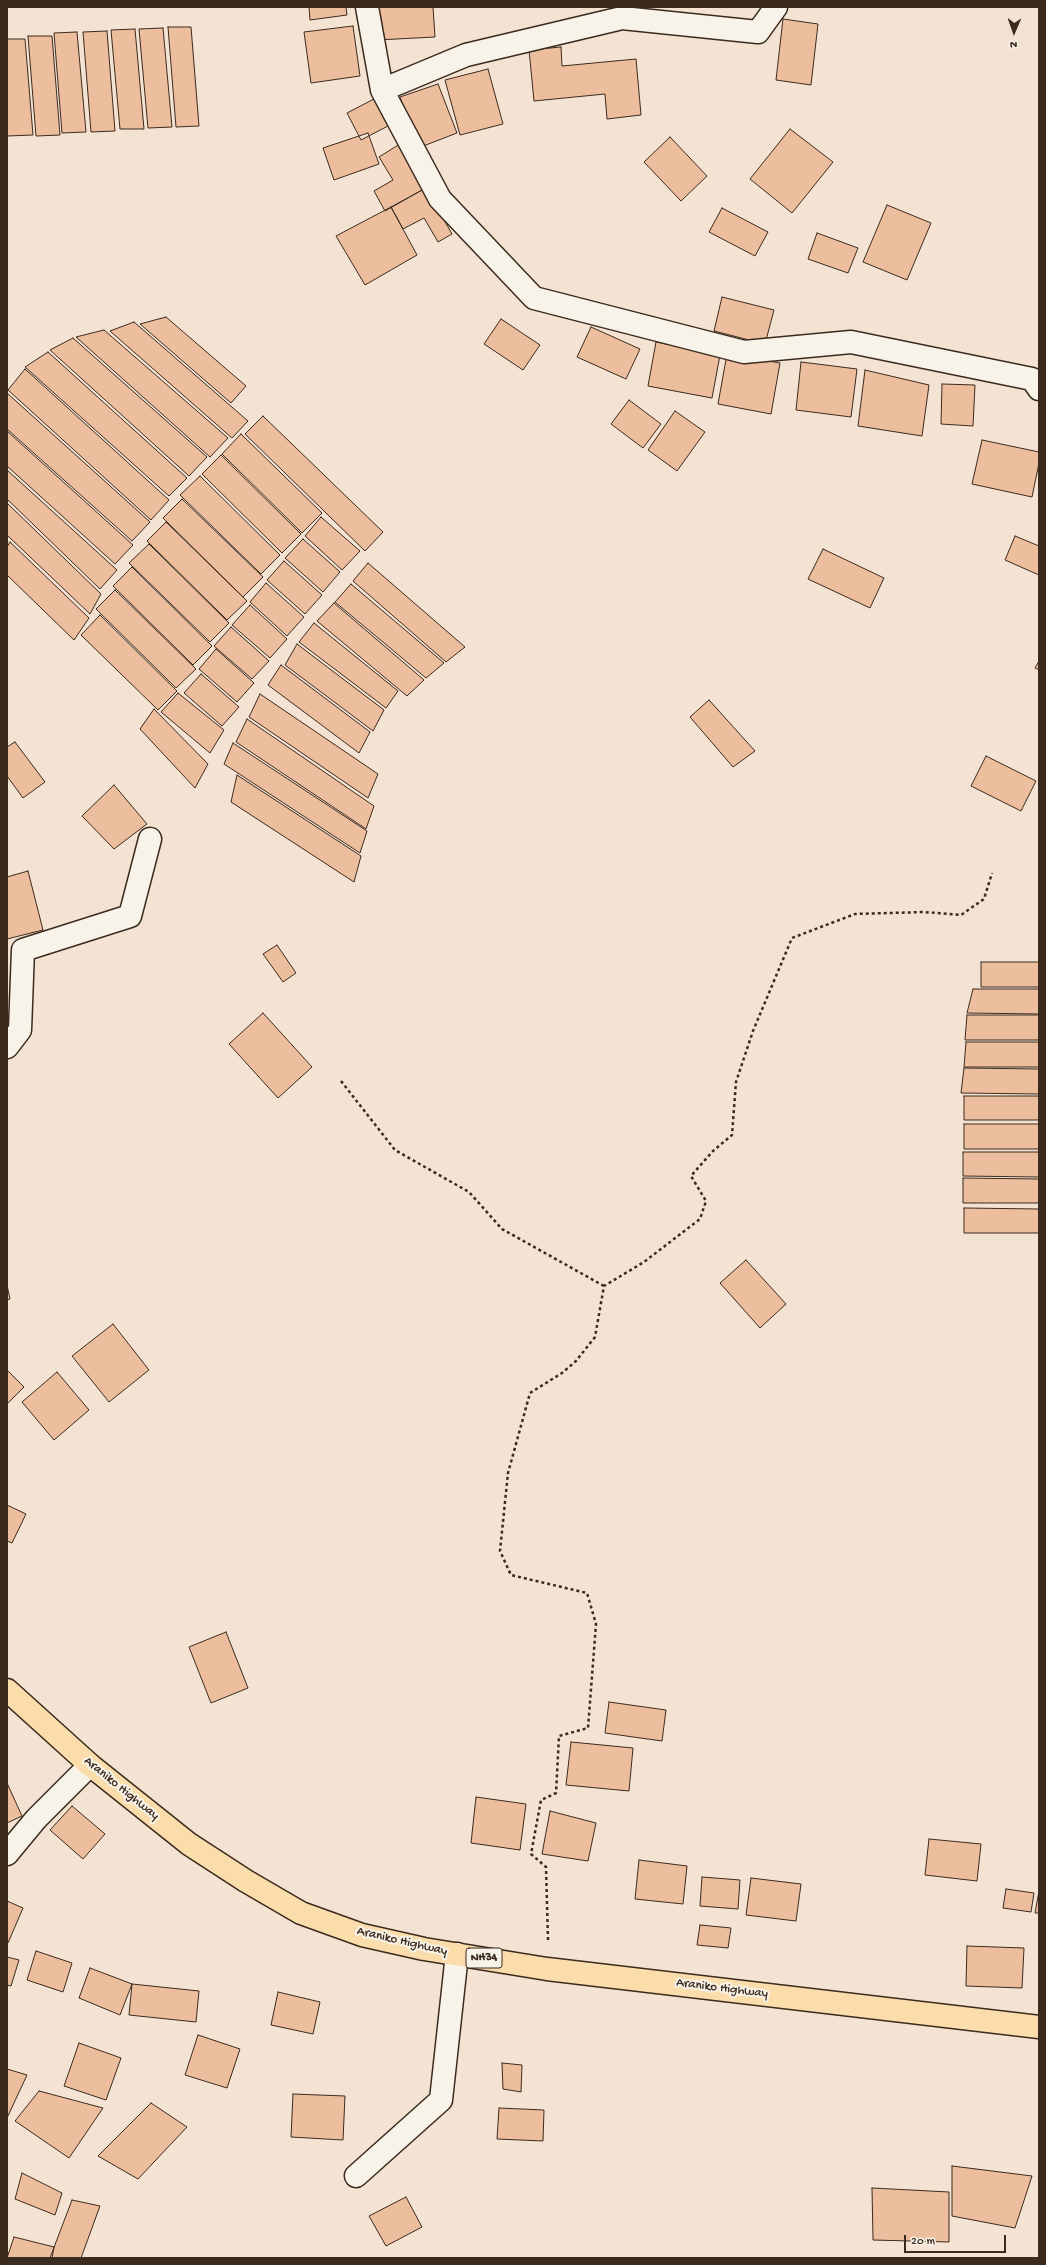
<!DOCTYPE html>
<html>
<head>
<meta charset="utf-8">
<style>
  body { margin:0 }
  #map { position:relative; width:1046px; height:2265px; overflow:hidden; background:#f4e3d2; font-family:"Gochi Hand",sans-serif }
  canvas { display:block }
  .frame { position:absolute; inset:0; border:8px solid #3b2a1e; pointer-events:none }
  .north { position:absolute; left:994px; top:12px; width:40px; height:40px; -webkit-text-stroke:3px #f7f3e8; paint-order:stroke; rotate:182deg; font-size:11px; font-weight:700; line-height:16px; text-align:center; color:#3b2a1e }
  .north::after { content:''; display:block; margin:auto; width:14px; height:18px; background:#3b2a1e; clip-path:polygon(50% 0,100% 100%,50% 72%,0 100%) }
  .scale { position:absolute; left:904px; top:2235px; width:102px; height:18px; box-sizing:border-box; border:2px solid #3b2a1e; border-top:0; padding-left:5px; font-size:12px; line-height:14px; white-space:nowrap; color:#3b2a1e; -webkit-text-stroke:3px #f7f3e8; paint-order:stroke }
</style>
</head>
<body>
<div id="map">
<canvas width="1046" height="2265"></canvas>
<div class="frame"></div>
<div class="north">N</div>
<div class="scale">20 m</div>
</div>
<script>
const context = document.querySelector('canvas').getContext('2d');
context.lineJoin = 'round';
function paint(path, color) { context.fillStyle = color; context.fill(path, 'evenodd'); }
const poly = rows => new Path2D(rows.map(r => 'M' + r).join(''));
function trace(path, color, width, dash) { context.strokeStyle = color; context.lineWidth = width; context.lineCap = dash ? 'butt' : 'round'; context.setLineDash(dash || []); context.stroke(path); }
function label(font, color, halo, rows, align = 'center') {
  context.font = font + ' "Gochi Hand",sans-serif'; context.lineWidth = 4; context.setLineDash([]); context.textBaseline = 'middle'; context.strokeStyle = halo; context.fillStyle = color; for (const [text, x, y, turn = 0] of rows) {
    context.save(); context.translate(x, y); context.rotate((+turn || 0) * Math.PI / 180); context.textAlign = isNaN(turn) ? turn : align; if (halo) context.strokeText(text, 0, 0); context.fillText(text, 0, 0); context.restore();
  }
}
const building = poly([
  [309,7,346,7,347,15,310,20,309,7],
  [376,7,433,7,435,37,377,40,376,7],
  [783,19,818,24,811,85,776,80,783,19],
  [353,26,360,76,311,83,304,32,353,26],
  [168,27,191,27,199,126,176,127,168,27],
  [163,28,172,127,148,128,139,29,163,28],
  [135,29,144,129,120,129,111,30,135,29],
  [107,31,115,131,91,132,83,32,107,31],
  [77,32,86,132,62,133,54,33,77,32],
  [28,36,52,36,60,135,36,136,28,36],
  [7,39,25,39,33,135,7,136,7,39],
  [561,47,562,66,636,59,641,115,607,119,605,94,534,101,529,50,561,47],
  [488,69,503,124,460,135,445,80,488,69],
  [438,84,457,133,418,148,400,97,438,84],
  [374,99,388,126,361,140,347,113,374,99],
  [790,129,833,162,792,213,750,179,790,129],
  [368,133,379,164,334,180,323,148,368,133],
  [670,137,707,176,681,201,644,162,670,137],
  [403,142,429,186,385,211,374,191,393,180,379,157,403,142],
  [426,188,452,234,438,242,424,218,403,229,391,207,426,188],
  [887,205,931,223,907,280,863,262,887,205],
  [391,207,417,255,365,285,336,236,391,207],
  [722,208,768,232,755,256,709,232,722,208],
  [817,233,858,248,848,273,808,259,817,233],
  [722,297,774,310,765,344,714,331,722,297],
  [166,317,246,386,231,403,140,324,166,317],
  [501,319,540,345,523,370,484,344,501,319],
  [134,322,248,421,232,438,110,331,134,322],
  [591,327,640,349,626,379,577,357,591,327],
  [104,330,228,438,210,457,76,337,104,330],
  [73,338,207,457,189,476,50,350,73,338],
  [656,342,720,355,712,398,648,386,656,342],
  [48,352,187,478,169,496,25,367,48,352],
  [727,354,780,363,771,414,718,404,727,354],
  [801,362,857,369,851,417,796,410,801,362],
  [25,369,169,500,151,520,8,390,25,369],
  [865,370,929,385,922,436,858,426,865,370],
  [942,384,975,385,973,426,941,424,942,384],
  [7,393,150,522,132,541,7,429,7,393],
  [629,400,661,424,643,448,611,424,629,400],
  [675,411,705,432,677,471,648,450,675,411],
  [263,416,383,532,365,551,245,434,263,416],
  [7,431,133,545,115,564,7,466,7,431],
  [241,434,322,513,302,533,222,454,241,434],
  [982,440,1039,452,1039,463,1032,497,972,484,982,440],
  [221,455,301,534,282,553,202,474,221,455],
  [7,470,117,570,100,589,7,499,7,470],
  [200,476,280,555,261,574,180,495,200,476],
  [182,499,263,577,243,597,163,518,182,499],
  [7,503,101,594,90,614,7,535,7,503],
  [321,517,360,551,342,570,305,536,321,517],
  [166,522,247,601,227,620,147,541,166,522],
  [1015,536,1039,546,1039,575,1005,560,1015,536],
  [303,539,340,572,323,592,285,558,303,539],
  [10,542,89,618,74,640,7,575,7,547,10,542],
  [149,544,229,623,210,642,129,563,149,544],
  [823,549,884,578,870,608,808,579,823,549],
  [284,561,322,595,305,614,267,580,284,561],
  [368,563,465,647,446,662,353,581,368,563],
  [132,567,212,646,193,665,113,586,132,567],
  [266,583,304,617,287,636,250,602,266,583],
  [351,584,444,663,426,678,335,602,351,584],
  [115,590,196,669,176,688,96,609,115,590],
  [334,603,424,680,407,696,317,621,334,603],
  [250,605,287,639,270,658,232,625,250,605],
  [100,615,177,691,158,710,81,635,100,615],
  [314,623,398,691,386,708,299,642,314,623],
  [231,627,269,661,252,679,214,646,231,627],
  [297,644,384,710,373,731,285,665,297,644],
  [216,649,254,683,237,702,199,669,216,649],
  [1039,661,1039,670,1035,668,1039,661],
  [281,665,370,732,359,753,268,685,281,665],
  [201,674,239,707,222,726,184,693,201,674],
  [178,693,224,730,210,753,161,712,178,693],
  [260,694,378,774,368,798,249,717,260,694],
  [709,700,755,751,733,767,690,717,709,700],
  [154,709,208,764,195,788,140,729,154,709],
  [247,719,374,806,366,829,236,742,247,719],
  [15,742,45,782,23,798,7,776,7,747,15,742],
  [233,743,367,831,360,853,224,764,233,743],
  [986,756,1036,781,1021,811,971,786,986,756],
  [237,775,361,856,354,882,231,802,237,775],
  [114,785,147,824,114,849,82,816,114,785],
  [28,871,43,930,7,939,7,877,28,871],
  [277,945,296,973,283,982,263,954,277,945],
  [981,962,1039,962,1039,987,981,987,981,962],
  [973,989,1039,989,1039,1014,967,1013,973,989],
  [263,1013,312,1067,278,1098,229,1044,263,1013],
  [967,1015,1039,1015,1039,1040,965,1040,967,1015],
  [966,1042,1039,1042,1039,1067,964,1067,966,1042],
  [964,1068,1039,1069,1039,1094,961,1093,964,1068],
  [964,1096,1039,1096,1039,1120,964,1120,964,1096],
  [964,1124,1039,1124,1039,1149,964,1149,964,1124],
  [963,1152,1039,1152,1039,1177,963,1176,963,1152],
  [963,1178,1039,1179,1039,1203,963,1203,963,1178],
  [964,1208,1039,1209,1039,1233,964,1233,964,1208],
  [746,1260,786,1304,760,1328,720,1283,746,1260],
  [7,1285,10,1299,7,1300,7,1285],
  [113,1324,149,1370,109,1402,72,1356,113,1324],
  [7,1370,24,1387,7,1404,7,1370],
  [57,1372,89,1410,54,1440,22,1402,57,1372],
  [7,1505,26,1514,12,1543,7,1541,7,1505],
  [226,1632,248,1688,211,1703,189,1647,226,1632],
  [609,1702,666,1710,662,1741,605,1733,609,1702],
  [571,1742,633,1748,629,1791,566,1785,571,1742],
  [7,1783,22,1816,7,1823,7,1783],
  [476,1797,526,1804,520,1850,471,1843,476,1797],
  [72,1806,105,1834,83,1859,50,1830,72,1806],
  [550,1811,596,1823,588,1861,542,1854,550,1811],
  [929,1839,981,1844,977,1881,925,1875,929,1839],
  [639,1860,687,1866,683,1904,635,1899,639,1860],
  [702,1877,740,1880,738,1909,700,1906,702,1877],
  [751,1878,801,1884,796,1921,746,1915,751,1878],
  [1006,1889,1034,1893,1031,1912,1003,1908,1006,1889],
  [1039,1891,1039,1913,1035,1913,1039,1891],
  [7,1901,23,1908,8,1943,7,1943,7,1901],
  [700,1925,731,1928,728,1948,697,1945,700,1925],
  [967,1946,1024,1948,1022,1988,966,1986,967,1946],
  [36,1951,72,1963,63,1992,27,1980,36,1951],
  [7,1957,19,1960,11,1986,7,1985,7,1957],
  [90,1968,132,1984,120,2015,79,1998,90,1968],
  [132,1984,199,1991,196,2022,129,2015,132,1984],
  [278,1992,320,2002,313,2034,271,2025,278,1992],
  [198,2035,240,2049,227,2088,185,2075,198,2035],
  [79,2043,121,2058,106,2100,64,2086,79,2043],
  [502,2063,522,2065,521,2092,503,2089,502,2063],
  [7,2069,27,2075,7,2118,7,2069],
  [39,2091,103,2108,69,2158,15,2121,39,2091],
  [293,2094,345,2096,343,2140,291,2137,293,2094],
  [151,2103,187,2127,138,2179,98,2156,151,2103],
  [499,2108,544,2110,543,2141,497,2139,499,2108],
  [952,2166,1032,2176,1015,2228,952,2216,952,2166],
  [22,2173,62,2193,55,2215,15,2199,22,2173],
  [872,2188,949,2192,949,2242,873,2240,872,2188],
  [406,2197,422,2227,386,2246,369,2216,406,2197],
  [72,2200,100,2206,81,2258,50,2258,72,2200],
  [14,2237,54,2247,52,2258,7,2258,14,2237]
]);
paint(building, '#edbe9d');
trace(building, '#3b2a1e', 1);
const minor = poly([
  [367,7,382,90,440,199,534,298,744,352,851,342,1032,379,1039,389],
  [382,90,466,55,622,18,758,32,776,7],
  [7,1047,20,1030,23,950,130,916,150,839],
  [7,1854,36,1819,90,1765],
  [356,2176,441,2100,457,1954]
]);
const highway = poly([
  [7,1690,90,1765,189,1844,246,1881,301,1913,362,1935,424,1949,547,1969,1039,2027]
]);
trace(minor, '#3b2a1e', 25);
trace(highway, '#3b2a1e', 25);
trace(poly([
  [341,1081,395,1150,469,1192,502,1229,604,1286],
  [548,1940,546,1867,531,1854,541,1800,556,1793,559,1736,588,1728,596,1624,587,1593,511,1575,500,1551,508,1473,530,1393,562,1373,576,1361,595,1337,604,1286,644,1262,700,1219,706,1201,691,1176,713,1151,732,1135,736,1082,753,1031,792,938,855,914,924,912,961,915,984,899,992,873]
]), '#3b2a1e', 2.5, [3, 3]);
trace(minor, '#f7f3e8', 22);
trace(highway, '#faddab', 22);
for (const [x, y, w] of [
  [484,1958,36]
]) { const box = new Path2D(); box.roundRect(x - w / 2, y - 10, w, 20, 3); context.fillStyle = '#f7f3e8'; context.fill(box); trace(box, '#3b2a1e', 1); }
label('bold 12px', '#3b2a1e', null, [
  ["NH34",484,1958]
]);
label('13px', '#3b2a1e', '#f7f3e8', [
  ["Araniko Highway",121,1789,39],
  ["Araniko Highway",402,1942,13],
  ["Araniko Highway",722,1989,7]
]);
</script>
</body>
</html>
